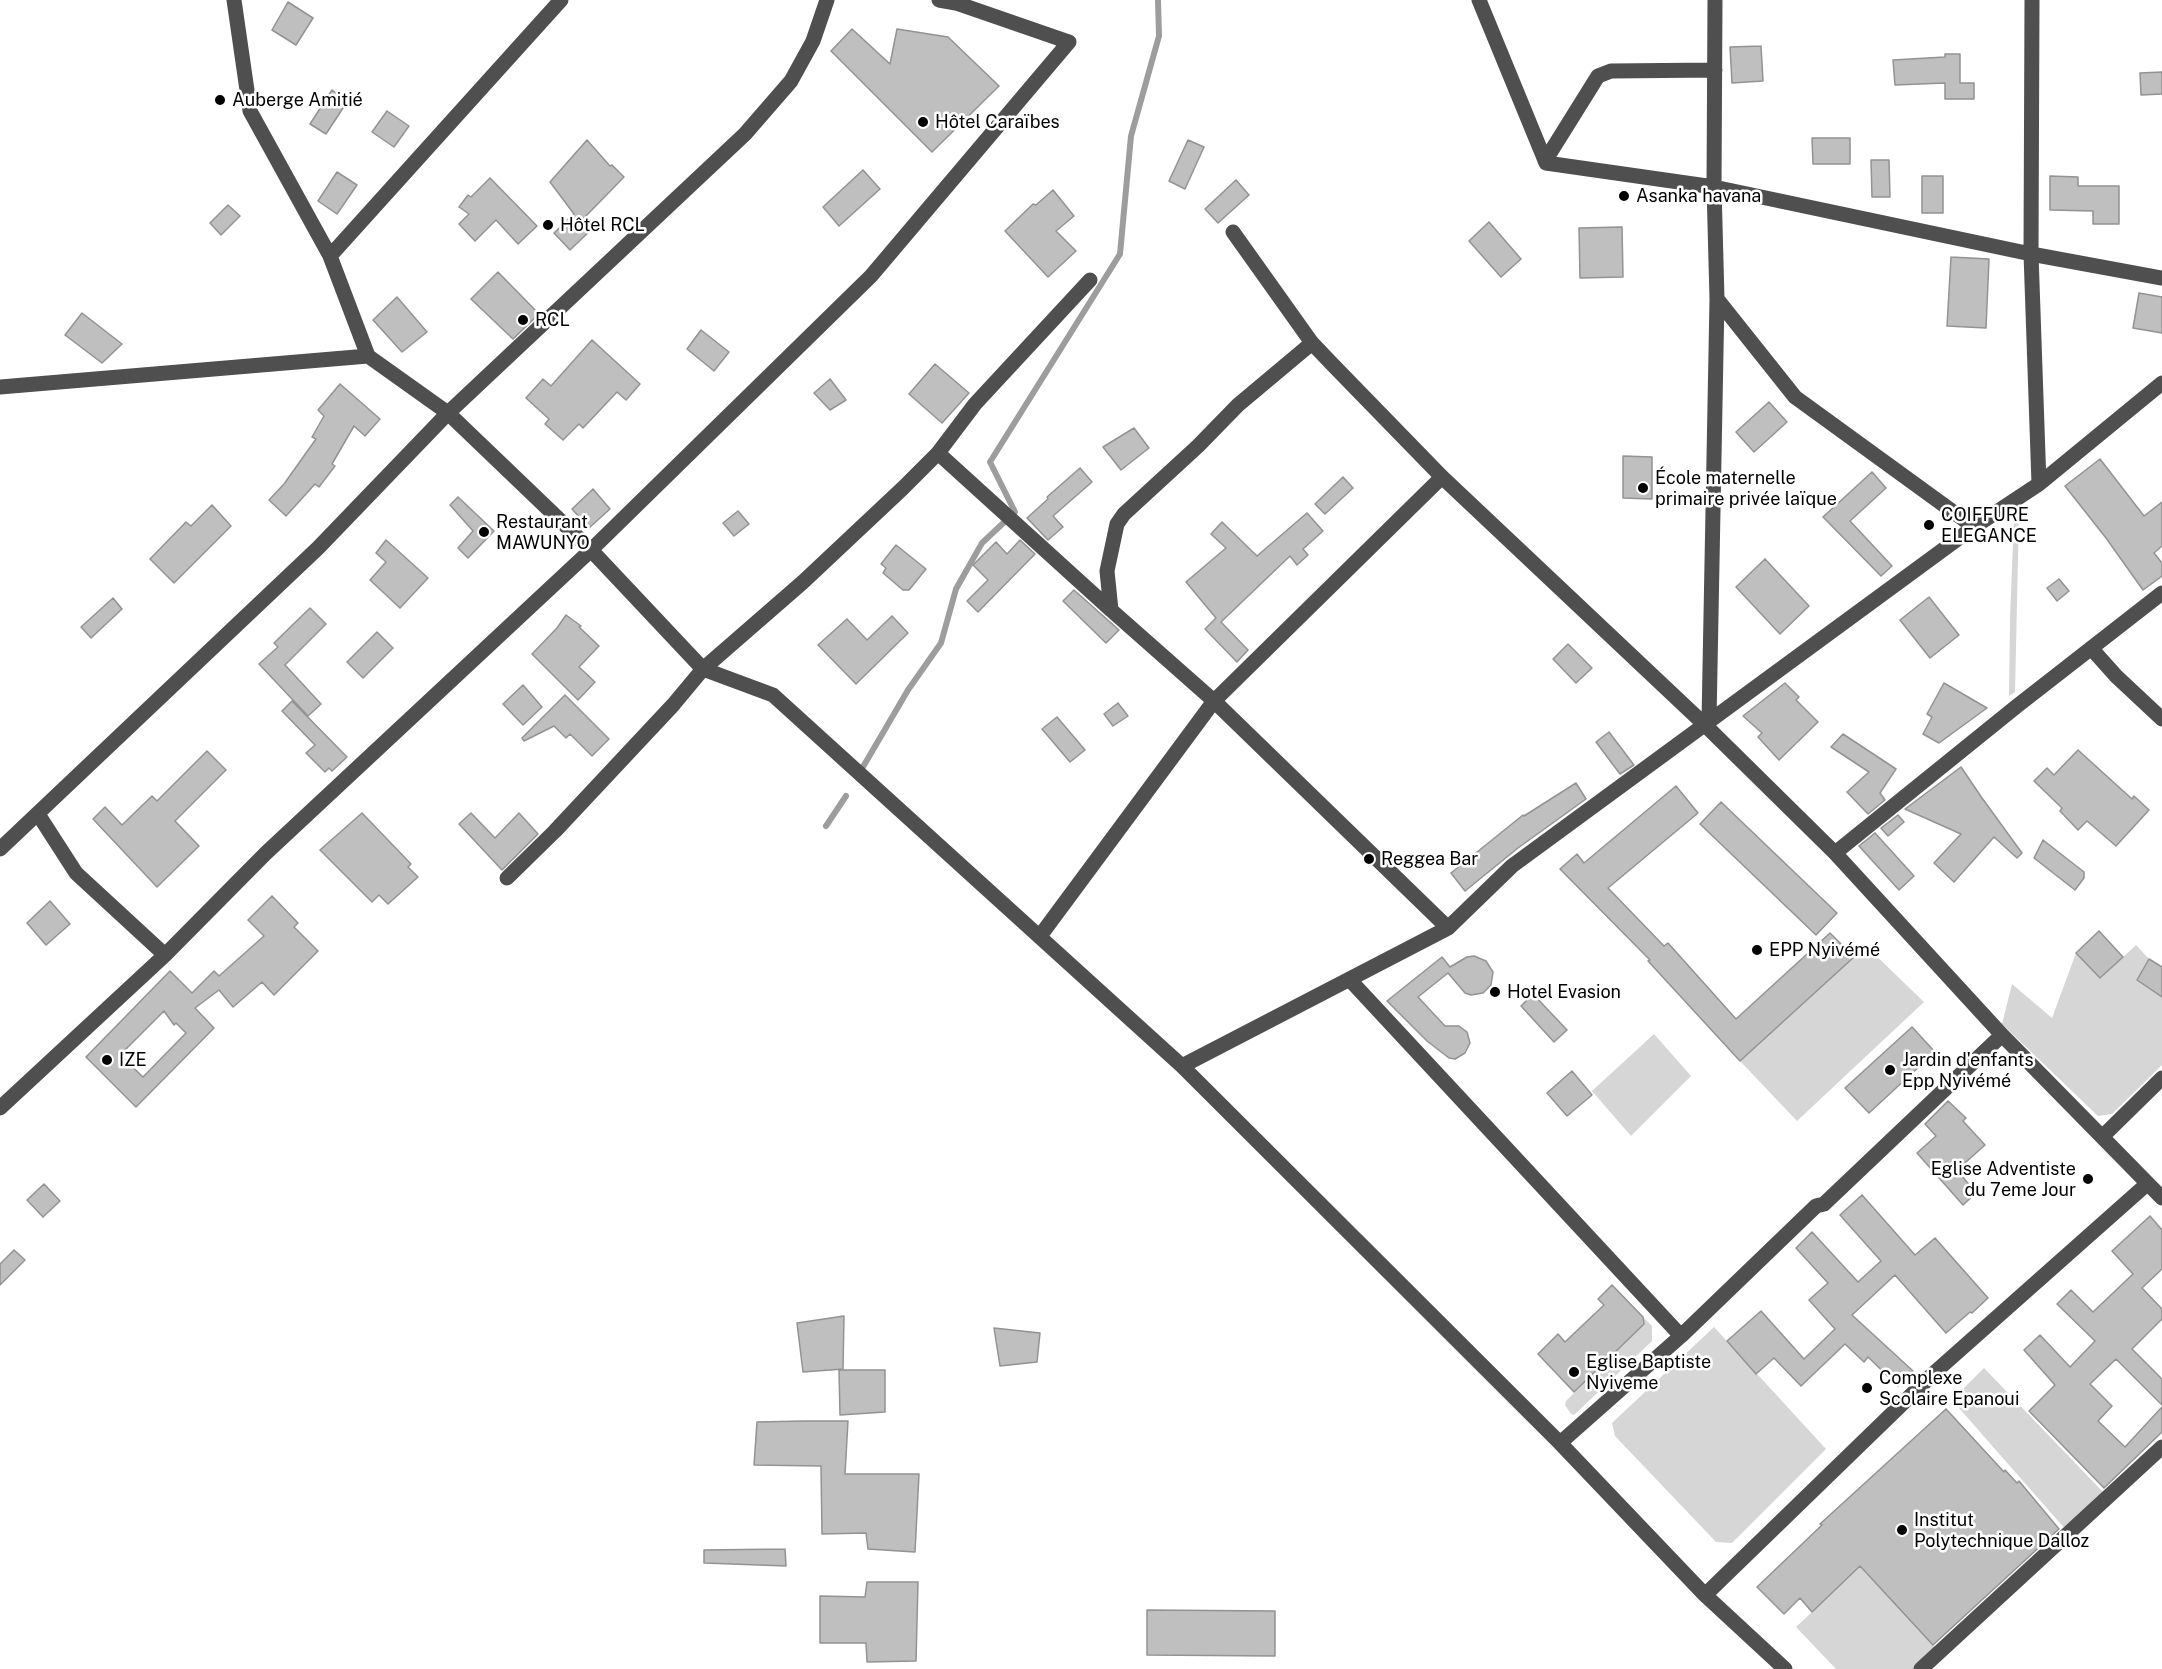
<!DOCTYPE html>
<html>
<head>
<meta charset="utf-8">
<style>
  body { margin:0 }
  canvas { display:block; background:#fff }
</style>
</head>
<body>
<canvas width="2162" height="1669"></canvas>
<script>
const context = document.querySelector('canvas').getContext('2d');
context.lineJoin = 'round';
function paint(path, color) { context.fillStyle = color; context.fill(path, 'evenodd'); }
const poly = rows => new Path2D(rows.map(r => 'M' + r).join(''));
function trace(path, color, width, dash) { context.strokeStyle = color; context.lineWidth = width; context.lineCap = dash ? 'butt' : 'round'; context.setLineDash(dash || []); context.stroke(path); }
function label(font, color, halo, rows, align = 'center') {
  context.font = font + ' "Public Sans",sans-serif'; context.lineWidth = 5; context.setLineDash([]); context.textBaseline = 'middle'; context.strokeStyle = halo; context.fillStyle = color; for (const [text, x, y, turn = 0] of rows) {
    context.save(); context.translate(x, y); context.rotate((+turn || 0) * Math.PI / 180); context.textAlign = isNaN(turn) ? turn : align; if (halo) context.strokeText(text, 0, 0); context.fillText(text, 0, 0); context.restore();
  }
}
paint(poly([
  [2019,514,2015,692,2009,696,2010,619,2014,517],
  [2136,945,2149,959,2137,980,2162,997,2162,1065,2112,1114,2098,1116,2002,1024,2012,984,2052,1018,2076,953,2101,978],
  [1866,946,1924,1002,1797,1121,1740,1061],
  [1654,1034,1691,1076,1631,1136,1592,1091],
  [1643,1317,1652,1326,1652,1341,1574,1415,1571,1414,1565,1405,1566,1401,1643,1324],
  [1714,1327,1826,1449,1732,1543,1716,1542,1615,1436,1612,1423],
  [1984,1368,2103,1492,2066,1530,1952,1400],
  [1860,1567,1939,1651,1919,1669,1836,1669,1796,1627]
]), '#d6d6d6');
trace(poly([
  [860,772,908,690,941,643,956,589,982,543,1015,512,990,462,1120,254,1131,136,1159,36,1158,0],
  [826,826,846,796]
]), '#9d9d9d', 6);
const building = poly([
  [288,2,313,18,296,45,272,30,288,2],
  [852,29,890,64,897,29,948,37,999,86,932,152,831,51,852,29],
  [1761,46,1763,81,1732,83,1730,47,1761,46],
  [1945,54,1960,54,1960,83,1974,83,1974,99,1945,99,1945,83,1895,85,1893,60,1945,57,1945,54],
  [2162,72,2162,94,2141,95,2140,73,2162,72],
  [332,90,343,98,345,105,326,134,310,124,332,90],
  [387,111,409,126,394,147,372,132,387,111],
  [1812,138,1850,138,1850,164,1813,164,1812,138],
  [587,140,610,166,612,165,624,177,584,218,593,228,570,250,554,233,574,214,550,182,587,140],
  [1188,140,1204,147,1185,189,1169,181,1188,140],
  [1871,160,1889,160,1890,197,1872,197,1871,160],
  [863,170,880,189,839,226,823,207,863,170],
  [337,172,357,185,337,214,318,201,337,172],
  [1922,176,1943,176,1943,213,1922,213,1922,176],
  [2050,176,2078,177,2078,186,2119,186,2119,224,2093,224,2093,211,2050,210,2050,176],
  [490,178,537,226,518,244,496,220,475,241,459,224,469,214,459,207,468,195,471,197,490,178],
  [1236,180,1249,195,1218,223,1205,209,1236,180],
  [1053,190,1074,216,1056,231,1076,251,1048,277,1005,231,1033,204,1036,205,1053,190],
  [228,205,240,216,221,235,210,223,228,205],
  [1489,222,1521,259,1501,277,1469,241,1489,222],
  [1622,227,1623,277,1580,278,1579,228,1622,227],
  [1951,257,1989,259,1986,328,1947,326,1951,257],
  [498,272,539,314,513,339,471,299,498,272],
  [2139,293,2162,297,2162,333,2133,328,2139,293],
  [397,297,427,332,402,352,373,320,397,297],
  [82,313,122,344,102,363,65,335,82,313],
  [701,330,729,352,714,371,687,349,701,330],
  [592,340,640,384,626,400,617,392,583,428,579,424,563,440,545,424,549,419,526,398,543,379,551,386,592,340],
  [935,364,969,393,942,423,909,394,935,364],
  [830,379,846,400,830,410,814,393,830,379],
  [340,384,380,419,365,436,354,426,332,464,335,466,319,487,315,484,286,516,269,500,284,484,316,439,312,437,324,416,318,410,340,384],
  [1769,402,1787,422,1754,452,1736,432,1769,402],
  [1134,428,1149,448,1121,470,1103,447,1134,428],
  [1623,456,1652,457,1652,499,1623,498,1623,456],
  [2100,459,2144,516,2162,502,2162,546,2154,553,2162,563,2162,576,2143,590,2106,538,2065,486,2100,459],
  [1080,468,1092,482,1053,516,1063,527,1048,540,1027,518,1048,499,1047,497,1080,468],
  [1872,472,1886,488,1850,521,1892,566,1881,576,1823,517,1872,472],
  [1343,477,1353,488,1325,514,1315,504,1343,477],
  [593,489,610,509,589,528,572,509,593,489],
  [458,497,494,531,468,558,458,548,473,531,450,505,458,497],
  [212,505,231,526,174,583,150,559,186,522,191,526,212,505],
  [738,511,749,524,734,536,723,523,738,511],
  [1307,513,1323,531,1303,549,1308,555,1297,565,1290,556,1221,622,1248,650,1237,662,1205,629,1216,618,1186,582,1226,548,1211,534,1222,522,1257,556,1307,513],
  [386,540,428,578,400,608,370,580,386,562,376,553,386,540],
  [1020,540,1035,554,978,612,967,601,988,580,973,565,996,542,1007,554,1020,540],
  [896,545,926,569,909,590,903,590,883,573,886,568,881,564,896,545],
  [1765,559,1809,606,1780,634,1736,587,1765,559],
  [2059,579,2069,591,2057,601,2047,588,2059,579],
  [1074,590,1119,630,1106,643,1063,601,1074,590],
  [1929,597,1959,635,1930,658,1900,620,1929,597],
  [113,598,122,609,91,638,81,627,113,598],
  [310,608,326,624,285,665,321,704,308,716,259,664,278,647,274,643,310,608],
  [566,615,581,626,579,627,599,646,579,667,595,682,578,700,532,654,557,628,566,615],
  [892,616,908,633,856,684,818,645,847,619,867,640,892,616],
  [377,632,393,648,363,678,347,662,377,632],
  [1568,644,1592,668,1576,683,1553,659,1568,644],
  [1785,683,1799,697,1796,700,1818,722,1779,760,1758,737,1762,733,1743,716,1785,683],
  [1944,683,1987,708,1939,743,1923,734,1932,717,1927,714,1944,683],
  [523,685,542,707,523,725,503,704,523,685],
  [565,695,609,739,592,756,570,734,566,738,554,726,524,741,522,738,565,695],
  [292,701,347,757,332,771,329,768,325,772,306,753,315,745,282,711,292,701],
  [1118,703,1128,716,1113,726,1104,714,1118,703],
  [1057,717,1085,750,1070,762,1042,729,1057,717],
  [1609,732,1634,765,1620,774,1596,742,1609,732],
  [1843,734,1896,769,1880,793,1885,800,1868,814,1847,792,1869,772,1831,747,1843,734],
  [2078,750,2132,799,2134,796,2149,810,2116,846,2087,821,2078,830,2060,811,2062,808,2034,781,2047,768,2054,775,2078,750],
  [207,751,226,770,175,821,199,846,157,887,93,819,105,807,122,825,152,796,157,801,207,751],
  [1961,767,1982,798,2022,853,2017,858,1994,837,1954,882,1934,863,1961,834,1905,809,1961,767],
  [1576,783,1586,799,1518,848,1465,891,1451,873,1523,815,1524,816,1576,783],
  [1676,786,1698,813,1608,888,1664,946,1668,943,1736,1019,1830,933,1854,957,1740,1061,1648,961,1650,960,1560,869,1577,854,1584,863,1676,786],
  [1721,802,1837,913,1816,935,1700,824,1721,802],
  [362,813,411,864,408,867,418,877,388,904,379,895,372,902,320,850,362,813],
  [471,813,495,838,519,813,538,834,502,870,459,824,471,813],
  [1898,815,1904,822,1888,836,1881,828,1898,815],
  [1875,833,1914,876,1899,890,1859,846,1875,833],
  [2043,840,2084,872,2084,878,2075,890,2034,858,2043,840],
  [272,896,298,923,294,927,318,951,274,995,262,982,233,1007,219,990,195,1008,214,1028,136,1107,86,1057,170,971,192,993,214,971,219,976,264,936,248,920,272,896],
  [164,1011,174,1025,176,1023,186,1033,143,1077,120,1055,164,1011],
  [50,901,70,924,46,945,27,923,50,901],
  [2099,931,2123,957,2100,978,2076,953,2099,931],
  [1474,956,1486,961,1493,972,1491,985,1483,993,1471,995,1465,993,1448,973,1418,997,1445,1026,1459,1026,1467,1032,1470,1043,1465,1053,1455,1059,1449,1058,1427,1041,1387,1001,1442,957,1450,967,1467,957,1474,956],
  [2149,959,2162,967,2162,997,2137,980,2149,959],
  [1533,994,1567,1030,1554,1042,1521,1006,1533,994],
  [1912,1027,1935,1052,1869,1113,1845,1088,1912,1027],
  [1572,1071,1592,1095,1567,1116,1547,1093,1572,1071],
  [1948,1101,1966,1118,1963,1121,1985,1145,1957,1170,1976,1193,1963,1205,1917,1153,1936,1136,1925,1124,1948,1101],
  [44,1184,60,1201,43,1217,27,1200,44,1184],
  [1862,1195,1915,1255,1935,1238,1988,1298,1972,1313,1970,1312,1946,1333,1895,1275,1852,1315,1913,1371,1898,1386,1868,1357,1864,1362,1845,1344,1801,1386,1774,1358,1756,1374,1727,1341,1761,1311,1804,1359,1835,1329,1809,1300,1828,1283,1796,1248,1812,1232,1858,1282,1881,1261,1840,1215,1862,1195],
  [2150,1216,2162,1230,2162,1269,2142,1288,2162,1309,2162,1319,2132,1349,2162,1379,2162,1405,2116,1359,2090,1384,2112,1406,2098,1421,2125,1447,2162,1407,2162,1432,2104,1488,2029,1411,2055,1385,2024,1350,2040,1335,2070,1367,2095,1341,2057,1304,2071,1290,2093,1312,2133,1274,2112,1251,2150,1216],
  [14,1250,25,1260,0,1285,0,1264,14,1250],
  [1612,1285,1643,1317,1644,1324,1574,1392,1538,1354,1558,1334,1565,1342,1604,1305,1598,1299,1612,1285],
  [844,1316,843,1369,803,1372,797,1323,844,1316],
  [994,1328,1040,1333,1037,1362,1000,1366,994,1328],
  [839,1370,885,1370,885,1412,840,1415,839,1370],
  [1946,1409,2004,1472,2005,1470,2017,1483,2019,1481,2059,1529,1933,1645,1860,1566,1812,1612,1800,1598,1784,1614,1757,1587,1822,1525,1820,1524,1946,1409],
  [804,1421,848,1421,845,1474,919,1474,915,1552,868,1549,866,1533,822,1534,821,1466,754,1465,757,1422,804,1421],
  [785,1549,786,1566,704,1563,704,1550,785,1549],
  [867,1582,918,1582,916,1661,867,1662,866,1643,820,1643,820,1596,865,1597,867,1582],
  [1147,1610,1275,1611,1275,1656,1147,1655,1147,1610]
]);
paint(building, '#bfbfbf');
trace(building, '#939393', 1.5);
trace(poly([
  [234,0,250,111,330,256,368,356],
  [1479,0,1546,163,1714,187,2031,254,2162,278],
  [2032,0,2031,254,2039,484],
  [1545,161,1598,76,1611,71,1715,70],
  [1233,232,1312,343,1333,365,1442,477,1704,724,1835,853,2002,1035,2162,1198],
  [330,256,561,0],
  [1717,299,1795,397,1974,527],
  [1312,343,1238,405,1198,446,1124,514,1117,524,1107,571,1111,610,1214,701,1448,928],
  [0,387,368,356,448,413,591,550,703,669,773,695,1182,1066,1560,1443,1705,1595,1785,1669],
  [938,453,1111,610],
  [2091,648,2116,676,2162,719],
  [1709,721,1717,299,1714,187,1715,0],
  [38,814,76,873,165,955],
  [0,849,318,548,448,413,745,134,791,81,813,41,827,0],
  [1835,853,2017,706,2162,593],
  [507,878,555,831,673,705,703,669,803,582,903,488,938,453,975,404,1090,280],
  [1040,936,1214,701,1442,477],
  [1350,980,1681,1336],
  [1182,1066,1448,928,1512,866,1974,527,2039,484,2162,383],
  [0,1108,165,955,266,853,591,550,871,276,1069,42,956,3,939,0],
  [2103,1136,2162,1078],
  [1560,1443,1681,1336,1816,1206,1824,1204,2002,1035],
  [1705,1595,1934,1373,2147,1184],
  [1921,1669,2162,1447]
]), '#4f4f4f', 15);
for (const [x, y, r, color] of [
  [220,100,6,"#000"],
  [923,122,6,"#000"],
  [1624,196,6,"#000"],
  [548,225,6,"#000"],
  [523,320,6,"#000"],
  [1643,488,6,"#000"],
  [1929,525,6,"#000"],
  [484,532,6,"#000"],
  [1369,859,6,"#000"],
  [1757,950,6,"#000"],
  [1495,992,6,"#000"],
  [107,1060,6,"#000"],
  [1890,1070,6,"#000"],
  [2088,1179,6,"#000"],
  [1574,1372,6,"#000"],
  [1867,1388,6,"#000"],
  [1902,1530,6,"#000"]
]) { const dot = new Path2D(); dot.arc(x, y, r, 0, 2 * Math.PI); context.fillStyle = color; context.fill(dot); trace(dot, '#fff', 2); }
label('18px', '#000', '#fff', [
  ["Auberge Amitié",232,100],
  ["Hôtel Caraïbes",935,122],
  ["Asanka havana",1636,196],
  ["Hôtel RCL",560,225],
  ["RCL",535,320],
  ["École maternelle",1655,478],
  ["primaire privée laïque",1655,499],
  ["COIFFURE",1941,515],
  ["ELEGANCE",1941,536],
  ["Restaurant",496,522],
  ["MAWUNYO",496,543],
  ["Reggea Bar",1381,859],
  ["EPP Nyivémé",1769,950],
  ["Hotel Evasion",1507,992],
  ["IZE",119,1060],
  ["Jardin d'enfants",1902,1060],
  ["Epp Nyivémé",1902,1081],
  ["Eglise Adventiste",2076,1169,"right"],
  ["du 7eme Jour",2076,1190,"right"],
  ["Eglise Baptiste",1586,1362],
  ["Nyiveme",1586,1383],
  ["Complexe",1879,1378],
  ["Scolaire Epanoui",1879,1399],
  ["Institut",1914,1520],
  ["Polytechnique Dalloz",1914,1541]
], 'left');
</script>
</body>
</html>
